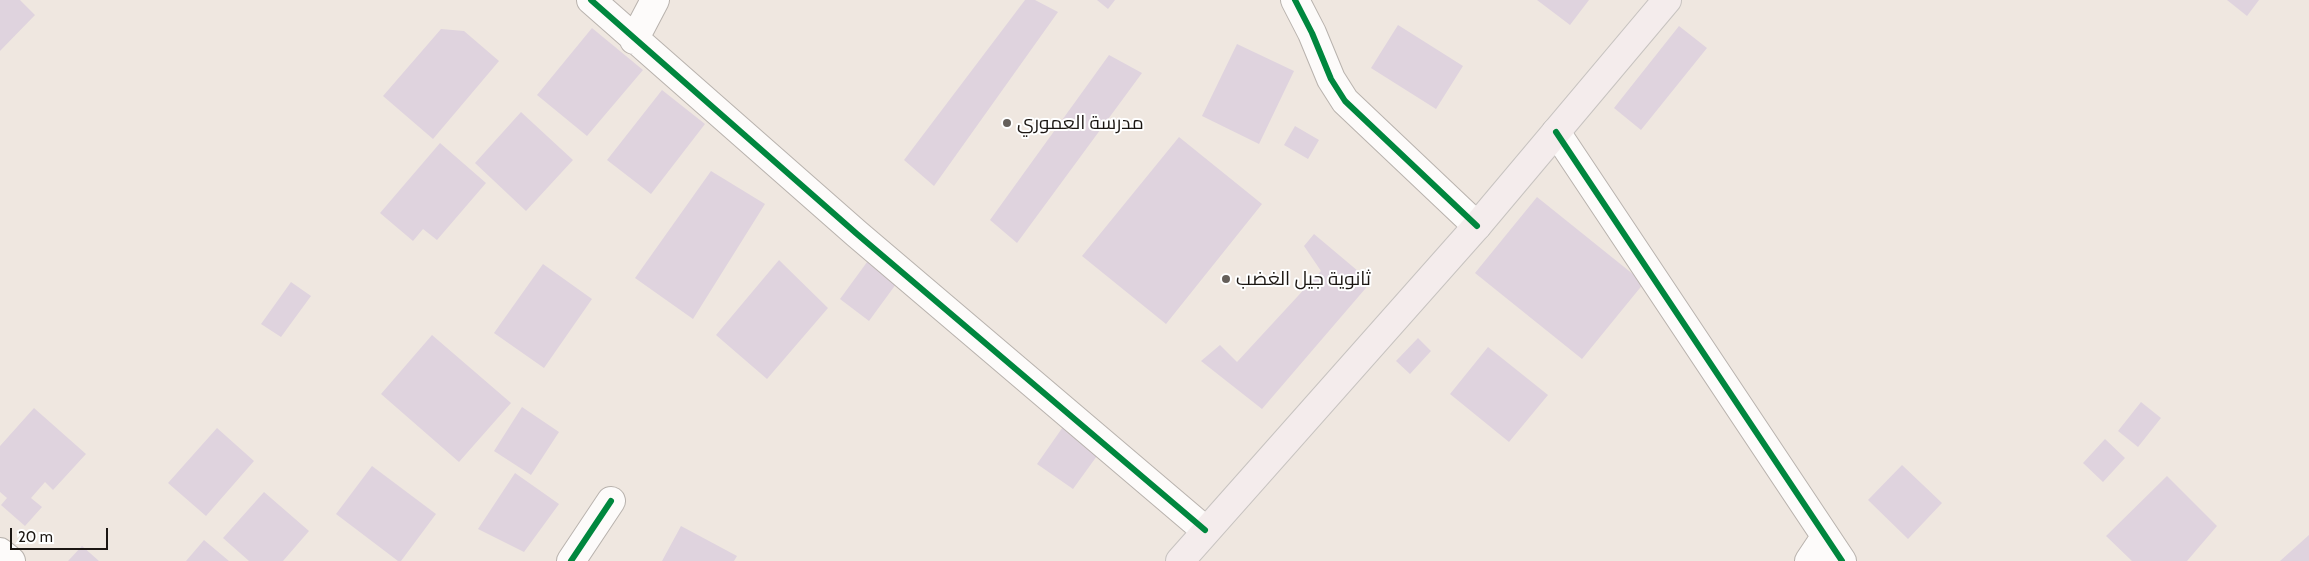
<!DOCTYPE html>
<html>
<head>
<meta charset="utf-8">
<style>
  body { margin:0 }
  #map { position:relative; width:2309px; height:561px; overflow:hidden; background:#efe7e0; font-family:Cabin,sans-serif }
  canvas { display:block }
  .scale { position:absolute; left:10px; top:528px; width:98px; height:22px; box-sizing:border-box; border:2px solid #1b1612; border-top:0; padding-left:6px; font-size:15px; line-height:18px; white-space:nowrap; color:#1b1612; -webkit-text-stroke:4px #fff; paint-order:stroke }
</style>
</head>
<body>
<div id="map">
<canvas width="2309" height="561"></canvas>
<div class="scale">20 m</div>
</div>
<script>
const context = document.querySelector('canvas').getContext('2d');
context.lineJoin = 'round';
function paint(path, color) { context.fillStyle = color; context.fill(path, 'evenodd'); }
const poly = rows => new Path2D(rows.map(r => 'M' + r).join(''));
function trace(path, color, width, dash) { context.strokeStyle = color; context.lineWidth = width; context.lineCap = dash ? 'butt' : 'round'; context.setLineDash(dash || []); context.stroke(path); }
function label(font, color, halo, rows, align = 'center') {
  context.font = font + ' Cabin,Cairo,sans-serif'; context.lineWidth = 4; context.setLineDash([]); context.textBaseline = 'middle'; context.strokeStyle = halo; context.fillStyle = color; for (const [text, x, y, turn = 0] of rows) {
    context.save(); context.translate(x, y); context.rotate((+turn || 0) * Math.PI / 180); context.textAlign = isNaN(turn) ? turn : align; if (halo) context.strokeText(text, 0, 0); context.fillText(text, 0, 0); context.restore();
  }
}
paint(poly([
  [0,0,20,0,35,15,0,51],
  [1025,0,1035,0,1058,12,934,186,904,160],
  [1097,0,1115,0,1108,9],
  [1537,0,1589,0,1570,25],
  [2227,0,2259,0,2247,16],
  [1398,25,1463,66,1436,109,1371,68],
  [1679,26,1707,48,1641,130,1614,108],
  [592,28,643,70,587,136,537,95],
  [441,29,464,31,499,61,433,139,383,96],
  [1237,44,1294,71,1259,144,1202,116],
  [1109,55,1142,73,1017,243,990,220],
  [662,90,705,124,651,194,607,160],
  [521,112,573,160,526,211,475,163],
  [1295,126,1319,140,1308,159,1284,145],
  [1179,137,1262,204,1166,324,1082,256],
  [440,143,486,183,437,240,423,229,413,241,380,213],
  [711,171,765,204,693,319,635,278],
  [1537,197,1644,283,1582,359,1475,273],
  [1314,234,1371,282,1262,409,1201,361,1220,345,1237,362,1321,271,1304,246],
  [870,258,899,280,869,321,840,299],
  [779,260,828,308,767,379,716,335],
  [543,264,592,299,544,368,494,333],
  [291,282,311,296,281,337,261,324],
  [432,335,511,403,459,462,381,394],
  [1418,338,1431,351,1410,374,1396,361],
  [1488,347,1548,395,1509,442,1450,394],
  [2141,402,2161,418,2138,447,2118,431],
  [522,407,559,432,531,475,494,451],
  [34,408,86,454,53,490,45,482,31,498,42,507,25,526,1,505,7,498,0,492,0,446],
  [1065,424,1102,449,1073,489,1037,464],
  [217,428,254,461,206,516,168,483],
  [2105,439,2125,458,2103,482,2083,463],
  [1902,465,1942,503,1908,539,1868,500],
  [372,466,436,514,401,561,398,561,336,514],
  [515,473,559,504,524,552,478,529],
  [2167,476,2217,526,2187,561,2132,561,2106,536],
  [264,492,309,531,283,561,249,561,223,538],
  [681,526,737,556,734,561,662,561],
  [2309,535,2309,561,2280,561],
  [204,540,229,561,186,561],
  [82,546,99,561,68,561]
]), '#dfd3de');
const street = poly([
  [591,0,857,234,1205,530],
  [1295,0,1312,33,1331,79,1345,101,1477,226],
  [634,40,655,0],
  [1556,132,1842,561],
  [0,552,11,561],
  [571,561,611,501],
  [1809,561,1825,537]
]);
const primary = poly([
  [1180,561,1477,226,1667,0]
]);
trace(street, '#b8b2ad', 30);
trace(primary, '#c7c3c0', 30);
trace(street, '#fdfbfa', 28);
trace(primary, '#f4ecec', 28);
trace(poly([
  [591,0,857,234,1205,530],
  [1295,0,1312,33,1331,79,1345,101,1477,226],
  [1556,132,1842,561],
  [571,561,611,501]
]), '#00873e', 6);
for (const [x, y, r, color] of [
  [1007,123,5,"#655f5a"],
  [1226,279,5,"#655f5a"]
]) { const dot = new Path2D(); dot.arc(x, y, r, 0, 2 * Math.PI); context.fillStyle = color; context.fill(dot); trace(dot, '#fff', 2); }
label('19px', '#1b1612', '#fff', [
  ["مدرسة العموري",1017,123],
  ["ثانوية جيل الغضب",1236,279]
], 'left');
</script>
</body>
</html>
